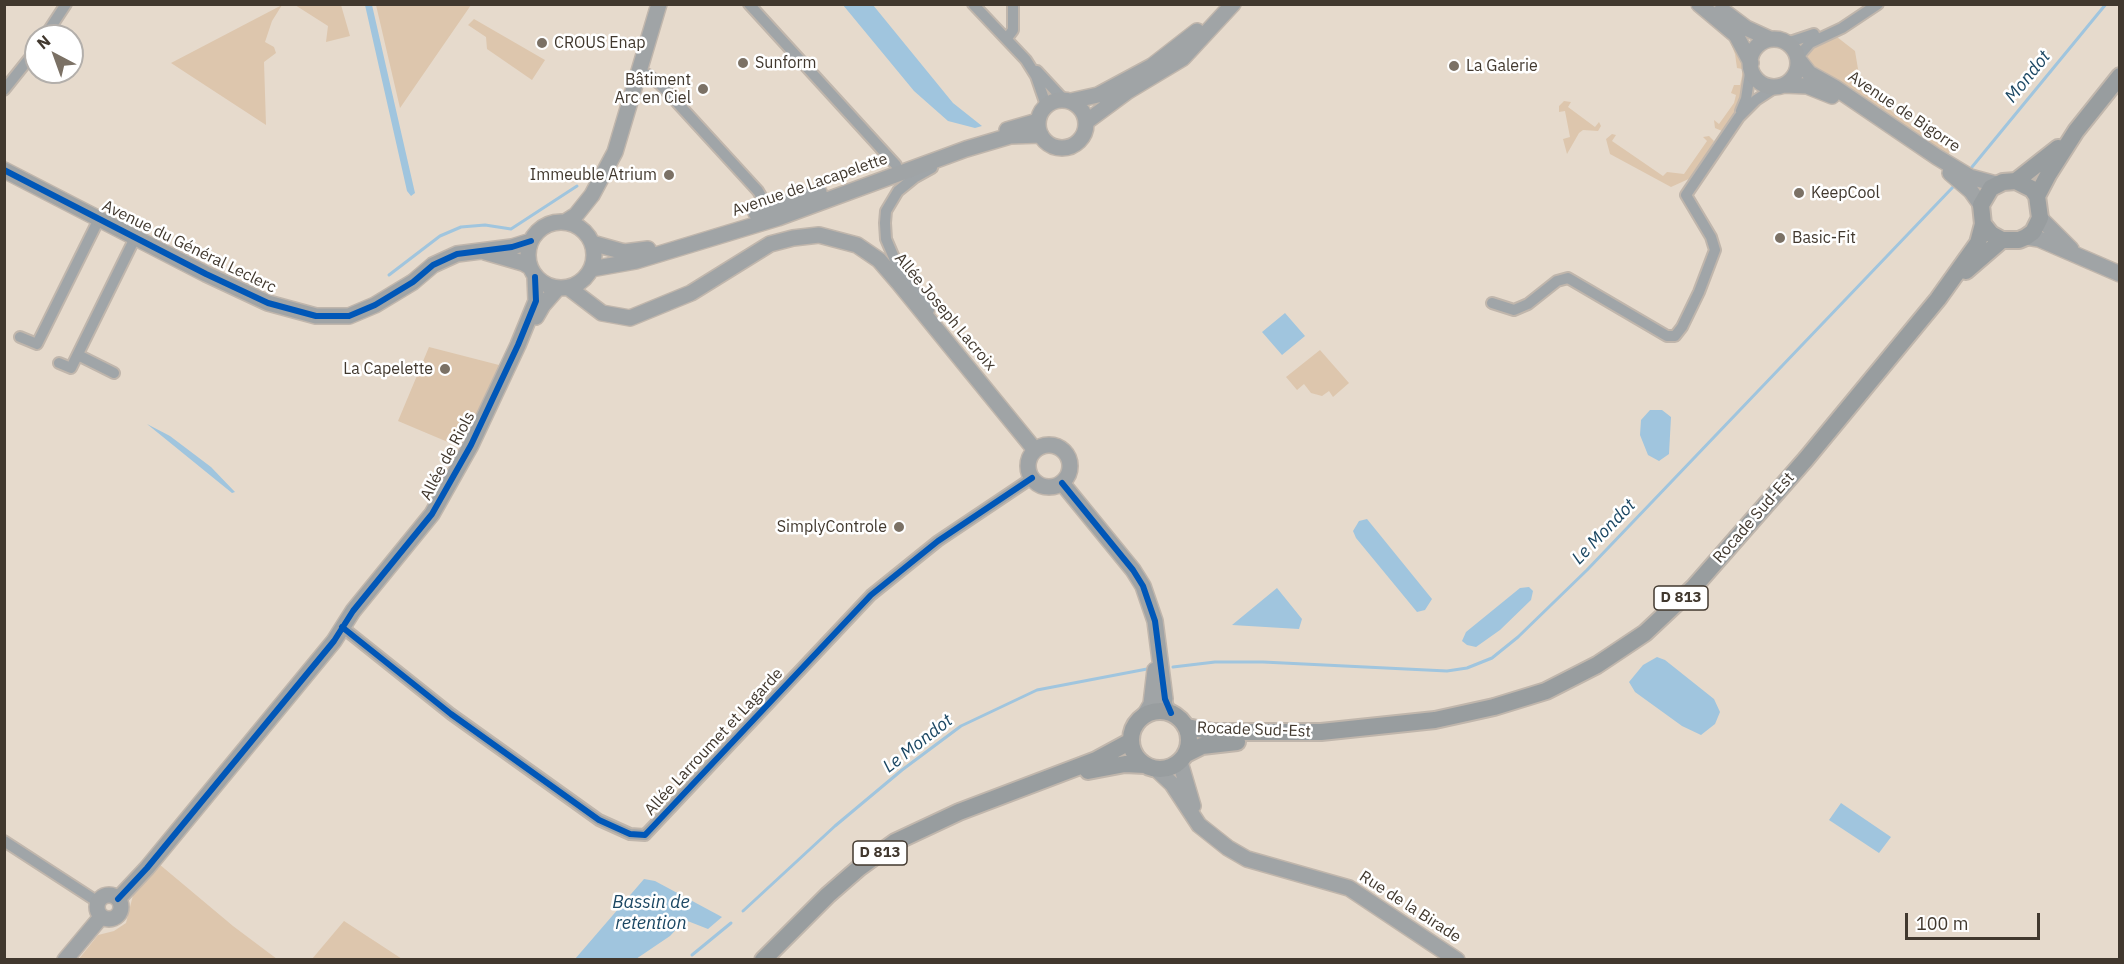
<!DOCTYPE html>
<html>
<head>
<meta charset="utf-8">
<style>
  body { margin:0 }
  #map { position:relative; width:2124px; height:964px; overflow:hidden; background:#e6dacc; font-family:"IBM Plex Sans",sans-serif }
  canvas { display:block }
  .frame { position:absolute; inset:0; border:6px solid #41382e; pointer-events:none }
  .north { position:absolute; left:24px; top:24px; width:60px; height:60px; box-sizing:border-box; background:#fff; border:2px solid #b3afab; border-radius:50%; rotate:319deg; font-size:16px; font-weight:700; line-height:24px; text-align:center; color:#41382e }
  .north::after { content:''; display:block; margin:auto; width:21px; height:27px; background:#7b7165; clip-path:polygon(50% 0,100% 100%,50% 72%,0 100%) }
  .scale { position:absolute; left:1905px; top:913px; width:135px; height:27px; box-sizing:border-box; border:3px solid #41382e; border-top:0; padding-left:8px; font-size:18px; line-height:21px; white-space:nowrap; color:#41382e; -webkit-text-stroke:4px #fff; paint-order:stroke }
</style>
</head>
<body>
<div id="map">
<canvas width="2124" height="964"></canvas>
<div class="frame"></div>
<div class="north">N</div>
<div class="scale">100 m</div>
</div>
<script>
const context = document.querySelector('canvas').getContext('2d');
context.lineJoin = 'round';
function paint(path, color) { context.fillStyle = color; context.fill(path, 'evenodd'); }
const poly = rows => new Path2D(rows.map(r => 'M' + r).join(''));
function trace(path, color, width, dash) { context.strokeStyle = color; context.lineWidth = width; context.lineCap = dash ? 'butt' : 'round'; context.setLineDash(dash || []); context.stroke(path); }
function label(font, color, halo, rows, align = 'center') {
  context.font = font + ' "IBM Plex Sans",sans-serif'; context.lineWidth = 5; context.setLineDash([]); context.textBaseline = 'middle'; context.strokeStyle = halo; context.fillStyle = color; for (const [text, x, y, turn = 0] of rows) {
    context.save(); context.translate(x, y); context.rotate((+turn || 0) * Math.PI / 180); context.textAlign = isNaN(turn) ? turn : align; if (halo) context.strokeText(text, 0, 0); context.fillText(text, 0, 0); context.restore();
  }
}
paint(poly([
  [282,5,272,21,265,42,274,47,276,53,264,62,266,125,171,63],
  [295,5,341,5,350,36,326,42,328,26],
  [376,5,471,5,400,108],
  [474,19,545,60,532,80,487,49,486,37,468,25],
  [1725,28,1745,66,1745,84,1740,107,1722,131,1715,128,1714,120,1719,124,1734,103,1736,95,1731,93,1734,85,1740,85,1742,76,1742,69,1737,68,1735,54],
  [1837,37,1855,51,1859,75,1869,92,1895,114,1950,150,1948,158,1808,64,1807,57,1812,48],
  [1564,101,1571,102,1568,107,1595,127,1599,122,1601,126,1598,131,1583,130,1579,133,1567,154,1563,139,1570,137,1565,111,1559,112,1559,106],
  [1612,134,1616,135,1612,141,1663,176,1667,172,1684,174,1707,141,1703,137,1709,136,1714,141,1693,177,1671,187,1610,154,1606,139],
  [429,347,499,365,501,370,462,448,398,421],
  [1320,350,1349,383,1333,397,1329,391,1322,396,1311,393,1304,384,1297,390,1286,377],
  [159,864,233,926,277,959,78,960,98,935,114,931,126,923,133,895],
  [344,921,402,959,312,959]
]), '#ddc6ad');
paint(poly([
  [365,5,372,5,415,193,411,196,407,191],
  [843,5,873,5,953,103,982,126,975,128,948,121,914,91],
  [1285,313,1305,336,1282,355,1262,332],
  [1650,410,1662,410,1671,417,1669,454,1659,461,1648,455,1640,435,1641,420],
  [147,424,170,436,211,467,235,492,232,493],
  [1367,519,1432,599,1425,610,1417,612,1356,538,1353,531,1359,521],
  [1529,587,1533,591,1531,600,1500,630,1476,647,1467,645,1462,641,1466,632,1520,588],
  [1277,588,1302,619,1299,629,1232,625],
  [1657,657,1665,660,1714,699,1720,712,1715,724,1701,735,1682,726,1635,692,1629,682,1643,665],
  [1841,803,1891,837,1879,853,1829,820],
  [644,879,655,881,722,917,708,929,685,920,670,936,636,959,575,959]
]), '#a0c5de');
trace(poly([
  [1972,167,2106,4],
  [389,275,440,236,461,227,485,225,511,229,577,186],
  [1173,667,1215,662,1263,662,1447,671,1467,668,1492,658,1518,637,1587,570,1953,187],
  [743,911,835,826,902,770,961,726,1037,690,1147,669],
  [692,955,731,923]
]), '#a0c5de', 3);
const street = poly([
  [749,4,896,165],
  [973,4,1026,60,1036,76,1046,105],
  [45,36,66,4],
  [1007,38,1013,30,1013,4],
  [1787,43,1814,34],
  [1798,57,1810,43,1842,28,1878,4],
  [1037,71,1063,99],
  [639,72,648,75,661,85,758,191,769,210],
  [4,90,36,50],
  [1741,111,1746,99,1751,67],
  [1492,303,1514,310,1528,304,1557,281,1568,278,1667,336,1675,336,1682,327,1699,292,1715,250,1711,237,1686,195,1739,117,1756,100,1776,87],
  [929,310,895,260,886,239,885,223,886,211,898,191,914,178,932,168],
  [20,337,37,344,99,219],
  [78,355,114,373],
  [59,363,71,368,135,238],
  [342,627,451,714,599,820,630,834,645,835,871,595,938,541,1032,478],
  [1165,699,1171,713],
  [4,841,98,902]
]);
const secondary = poly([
  [1699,4,1736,35,1751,63],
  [1722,10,1746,28,1770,39],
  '1750 63a24 24 0 1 1 48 0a24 24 0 1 1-48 0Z',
  [1798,59,1809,73,1834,87,1937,157,1970,177,1996,184],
  [1784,85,1807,86,1832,96],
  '1038 124a24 24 0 1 1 48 0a24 24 0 1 1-48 0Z',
  [1071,101,1098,95,1152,66,1197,31],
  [1086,122,1128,91,1183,58,1233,4],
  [1007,130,1038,121],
  [4,170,206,274,268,303,316,316,349,316,375,305,413,282,433,265,457,254,512,247,531,241],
  [1950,173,1971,191,1981,205],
  [756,213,819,192],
  [2040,218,2071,249],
  '528 255a33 33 0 1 1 66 0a33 33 0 1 1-66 0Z',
  [565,222,576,215,592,195,615,152,659,4],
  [2026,237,2039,239,2120,274],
  [592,243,624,252,648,249],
  [485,252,523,263,530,267],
  [591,269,636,261,778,218,966,149,1010,136,1041,135],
  [569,288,602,313,630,318,691,293,770,244,793,238,819,235,857,245,879,260,898,282,1035,450],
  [536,317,543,305,557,289],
  '1028 466a21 21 0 1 1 42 0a21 21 0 1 1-42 0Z',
  [1062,483,1133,570,1143,586,1155,621,1165,699],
  [1144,716,1151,704,1155,670],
  [1180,762,1193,806],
  [1156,769,1172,784,1199,825,1228,848,1247,859,1349,888,1457,960],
  '97 907a12 12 0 1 1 24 0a12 12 0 1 1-24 0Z',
  [118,899,147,868,334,641,353,611,432,514,471,445,518,345,536,301,535,277],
  [65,960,101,917]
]);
const primary = poly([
  [2016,181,2058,148],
  [2037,196,2048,175,2076,131,2120,76],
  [1966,271,2002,240],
  '1131 740a29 29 0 1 1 58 0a29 29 0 1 1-58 0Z',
  [1187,727,1213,732,1321,732,1435,720,1494,707,1546,691,1597,665,1645,633,1694,587,1806,459,1938,299,1978,243,1983,224,1981,205,1991,188,2003,182,2016,181,2032,189,2037,196,2040,218,2033,232,2026,237,2019,240,2002,240,1991,234,1983,224],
  [1186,754,1202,746,1237,742],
  [1088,771,1125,764,1145,765],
  [763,960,828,895,859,868,895,842,959,812,1096,760,1131,741]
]);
trace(street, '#c0b6ac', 14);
trace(secondary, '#c0b6ac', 18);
trace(primary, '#c0b6ac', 20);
trace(street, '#a0a5a8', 10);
trace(secondary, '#a0a4a6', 15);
trace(primary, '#989d9f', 16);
trace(poly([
  [4,170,206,274,268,303,316,316,349,316,375,305,413,282,433,265,457,254,512,247,531,241],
  [1062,483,1133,570,1143,586,1155,621,1165,699,1171,713],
  [342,627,451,714,599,820,630,834,645,835,871,595,938,541,1032,478],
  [118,899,147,868,334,641,353,611,432,514,471,445,518,345,536,301,535,277]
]), '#0057b8', 6);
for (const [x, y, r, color] of [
  [542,43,6,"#7b7165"],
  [743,63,6,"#7b7165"],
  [1454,66,6,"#7b7165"],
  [703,89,6,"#7b7165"],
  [669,175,6,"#7b7165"],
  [1799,193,6,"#7b7165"],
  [1780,238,6,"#7b7165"],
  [445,369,6,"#7b7165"],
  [899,527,6,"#7b7165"]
]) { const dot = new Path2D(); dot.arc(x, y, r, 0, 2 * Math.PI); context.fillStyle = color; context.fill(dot); trace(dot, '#fff', 2); }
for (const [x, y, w] of [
  [1681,598,54],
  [880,853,54]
]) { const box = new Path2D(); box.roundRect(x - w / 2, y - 12, w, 24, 4.5); context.fillStyle = '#fff'; context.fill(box); trace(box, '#41382e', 1.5); }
label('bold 15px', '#41382e', null, [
  ["D 813",1681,598],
  ["D 813",880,853]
]);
label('16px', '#41382e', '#fff', [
  ["CROUS Enap",554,43],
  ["Sunform",755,63],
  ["La Galerie",1466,66],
  ["Bâtiment",691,80,"right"],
  ["Arc en Ciel",691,98,"right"],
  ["Immeuble Atrium",657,175,"right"],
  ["KeepCool",1811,193],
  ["Basic-Fit",1792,238],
  ["La Capelette",433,369,"right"],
  ["SimplyControle",887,527,"right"]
], 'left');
label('16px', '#41382e', '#fff', [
  ["Avenue de Bigorre",1904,112,34],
  ["Avenue de Lacapelette",810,185,-19],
  ["Avenue du Général Leclerc",189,247,26],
  ["Allée Joseph Lacroix",945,312,50],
  ["Allée de Riols",448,456,-62],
  ["Rocade Sud-Est",1754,518,-49],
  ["Rocade Sud-Est",1254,730,2],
  ["Allée Larroumet et Lagarde",714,742,-47],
  ["Rue de la Birade",1410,907,33]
]);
label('italic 18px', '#1b4763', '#fff', [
  ["Mondot",2028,77,-51],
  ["Le Mondot",1604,532,-46],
  ["Le Mondot",918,744,-38],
  ["Bassin de",651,903],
  ["retention",651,924]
]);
</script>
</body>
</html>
